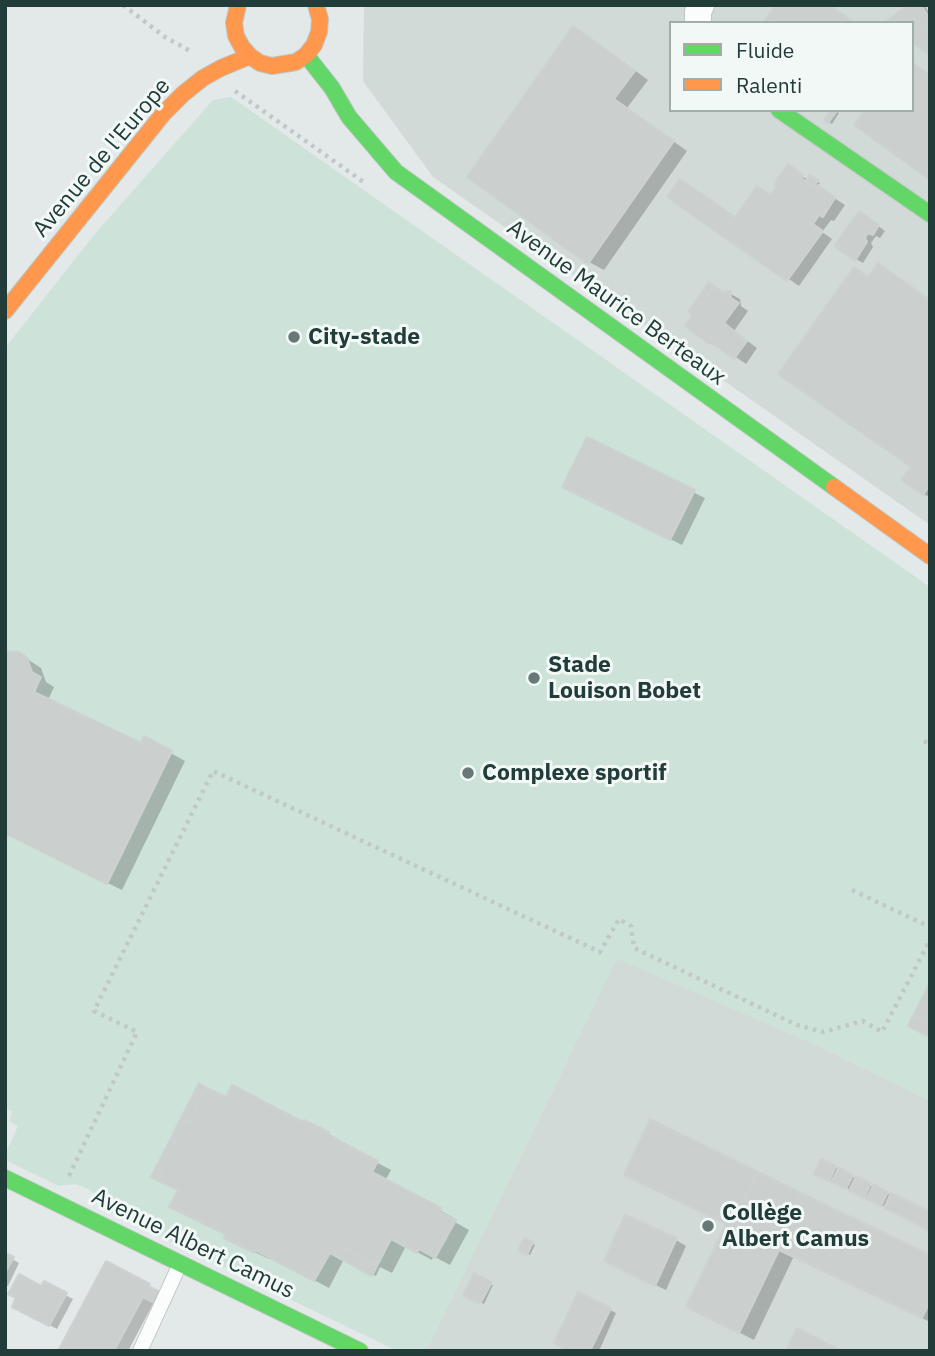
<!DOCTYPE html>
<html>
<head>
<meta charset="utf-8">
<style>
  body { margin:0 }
  #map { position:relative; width:935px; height:1356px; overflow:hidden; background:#e3e9e8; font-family:"IBM Plex Sans",sans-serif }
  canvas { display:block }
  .frame { position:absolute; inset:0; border:7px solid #223c3a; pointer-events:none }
  .legend { position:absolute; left:669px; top:21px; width:245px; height:91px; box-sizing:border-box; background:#f2f8f6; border:2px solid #9fadab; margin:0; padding:9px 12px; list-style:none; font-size:21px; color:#223c3a }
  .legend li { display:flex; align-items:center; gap:14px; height:35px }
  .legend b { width:35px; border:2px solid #9fadab }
</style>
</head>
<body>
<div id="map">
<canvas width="935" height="1356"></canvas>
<div class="frame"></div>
<ul class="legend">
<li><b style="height:9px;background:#63d668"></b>Fluide</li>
<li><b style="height:9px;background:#ff974d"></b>Ralenti</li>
</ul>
</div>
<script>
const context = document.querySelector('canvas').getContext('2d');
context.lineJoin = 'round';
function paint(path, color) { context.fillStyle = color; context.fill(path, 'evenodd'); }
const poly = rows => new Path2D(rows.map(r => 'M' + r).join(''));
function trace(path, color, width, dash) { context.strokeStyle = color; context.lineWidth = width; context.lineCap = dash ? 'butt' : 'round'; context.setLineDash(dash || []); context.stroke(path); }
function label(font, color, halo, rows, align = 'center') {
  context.font = font + ' "IBM Plex Sans",sans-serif'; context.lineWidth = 6; context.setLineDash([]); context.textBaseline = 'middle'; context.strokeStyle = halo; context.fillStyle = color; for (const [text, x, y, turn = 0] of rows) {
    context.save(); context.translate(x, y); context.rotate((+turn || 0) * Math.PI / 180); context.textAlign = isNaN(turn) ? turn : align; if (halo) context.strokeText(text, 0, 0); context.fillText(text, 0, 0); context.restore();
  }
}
paint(poly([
  [364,5,930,5,930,525,433,177,363,81],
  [671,23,912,23,912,110,671,110],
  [617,958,819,1046,930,1101,930,1351,426,1351]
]), '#d2dad8');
paint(poly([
  [231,97,930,587,930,1101,819,1046,617,959,426,1351,397,1351,108,1211,98,1196,88,1189,75,1184,59,1186,5,1160,5,1155,18,1126,9,1121,12,1111,5,1108,5,348,94,235,213,100]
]), '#cde2d8');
paint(poly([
  [911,5,924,5,930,14,930,53,912,23],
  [574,28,588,36,648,80,627,108,687,151,604,270,589,262,470,177],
  [833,110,839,113,832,124,826,120],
  [794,172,810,181,811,177,820,183,817,187,845,205,834,221,831,220,822,232,832,239,799,286,670,197,687,185,736,219,771,197],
  [866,217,885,231,880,238,876,236,871,243,873,247,863,263,856,259],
  [855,269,870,278,930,300,930,497,923,494],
  [729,293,740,299,741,306,748,311,734,331,757,348,746,364,721,347,721,349,710,343,724,294],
  [587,440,705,498,682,545,575,492],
  [18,653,41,668,46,682,54,687,48,700,141,746,145,739,185,761,122,890,5,833],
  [227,1100,304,1124,305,1122,329,1134,343,1142,342,1144,391,1170,385,1181,454,1218,453,1221,469,1230,450,1265,433,1256,432,1260,406,1246,392,1273,380,1267,376,1276,344,1259,329,1288,270,1257,269,1259,240,1245,227,1234,171,1207],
  [822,1161,857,1179,930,1214,902,1215,816,1173],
  [727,1224,930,1257,930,1322,794,1256,754,1340,703,1314],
  [676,1240,686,1246,666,1290,617,1267],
  [525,1241,535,1245,530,1255,521,1250],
  [5,1255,19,1263,8,1286,5,1285],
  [107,1263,159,1291,158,1293,165,1308,154,1302,128,1351,60,1351],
  [475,1276,493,1285,484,1304,466,1295],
  [44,1284,73,1299,57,1329,14,1307,42,1288],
  [610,1310,616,1313,599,1351,571,1351]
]), '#0003');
const building = poly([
  [775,5,829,5,855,23,763,23,775,5],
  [908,5,921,5,930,19,930,23,912,34,912,23,884,23,908,5],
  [930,23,930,55,912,43,912,34,930,23],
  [573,26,635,71,614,99,674,141,588,264,467,177,573,26],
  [912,63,930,75,930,180,854,125,865,110,912,110,912,63],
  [831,110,837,111,828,123,824,120,831,110],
  [788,164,803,175,801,178,806,181,816,188,818,185,835,198,823,217,819,215,813,224,823,231,787,281,722,236,757,186,771,195,777,186,774,184,788,164],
  [810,175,818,180,814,187,806,181,810,175],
  [680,179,735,217,722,236,667,197,680,179],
  [859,211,879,225,873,235,868,233,865,238,867,242,855,261,834,246,859,211],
  [878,263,930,300,930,485,923,495,901,480,911,467,778,374,854,267,868,277,878,263],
  [709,282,714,286,705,299,700,295,709,282],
  [714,286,723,292,730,291,731,298,739,303,724,323,747,341,734,359,711,342,709,344,685,326,693,315,688,312,700,295,705,299,714,286],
  [587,437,695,490,670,540,562,487,587,437],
  [5,651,19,652,27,658,32,672,41,677,34,692,141,743,144,736,172,751,107,884,5,833,5,651],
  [930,983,930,1024,913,1016,930,983],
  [913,1016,930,1024,930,1037,908,1026,913,1016],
  [199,1083,205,1087,188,1124,180,1120,199,1083],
  [232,1085,303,1122,304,1120,329,1132,328,1135,378,1161,372,1172,441,1208,439,1212,456,1220,435,1258,419,1249,417,1253,391,1239,377,1266,345,1249,341,1259,330,1253,314,1281,255,1250,254,1253,224,1238,225,1234,169,1207,178,1190,157,1180,178,1144,170,1140,180,1120,188,1124,205,1087,226,1097,232,1085],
  [650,1119,758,1172,732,1227,774,1247,801,1193,930,1255,930,1302,922,1318,779,1250,739,1333,686,1307,726,1224,624,1175,650,1119],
  [170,1140,178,1144,157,1180,151,1177,170,1140],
  [821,1159,836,1166,829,1181,814,1174,821,1159],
  [839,1167,853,1175,846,1189,831,1182,839,1167],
  [758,1172,801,1193,774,1247,732,1227,758,1172],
  [856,1176,871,1183,864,1198,849,1191,856,1176],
  [874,1184,888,1192,881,1206,866,1199,874,1184],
  [891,1193,906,1200,899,1215,884,1208,891,1193],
  [908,1201,930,1212,930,1231,901,1216,908,1201],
  [625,1215,677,1238,655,1286,604,1261,625,1215],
  [524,1238,533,1242,527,1255,518,1251,524,1238],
  [345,1249,377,1266,372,1276,341,1259,345,1249],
  [5,1253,14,1257,5,1273,5,1253],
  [106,1261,150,1284,148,1286,160,1292,154,1303,143,1297,114,1351,58,1351,106,1261],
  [474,1273,492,1282,480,1304,463,1296,474,1273],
  [19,1274,41,1286,44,1281,67,1293,49,1326,12,1307,16,1298,8,1294,19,1274],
  [578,1292,611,1308,590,1351,568,1351,554,1343,578,1292],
  [797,1328,838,1349,837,1351,786,1351,797,1328]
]);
paint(building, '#cbd0cf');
trace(building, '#ccd2d1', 2);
const lane = poly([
  [140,1351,180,1264]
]);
const street = poly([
  [698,23,698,12,701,5]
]);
const fast = poly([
  [306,55,332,88,349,117,396,172,834,487],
  [779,110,930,214],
  [5,1178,360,1351]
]);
const slow = poly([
  [238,5,234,23,236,36,242,47,250,56,260,63,272,66,296,62,306,55,314,45,319,32,320,19,316,5],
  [5,311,163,114,183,94,203,78,221,68,250,56],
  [834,487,930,556]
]);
trace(lane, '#c0c6c5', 16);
trace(street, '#c0c6c5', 28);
trace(fast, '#bfc7c5', 18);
trace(slow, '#bfc7c5', 18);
trace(poly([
  [123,5,165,37,192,52],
  [235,91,365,183],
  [924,741,930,744],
  [852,890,930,927],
  [69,1176,137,1032,94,1011,213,771,600,952,619,919,631,926,634,948,797,1025,823,1032,863,1021,882,1032,930,940]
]), '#c0c9c8', 4.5, [3.5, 5]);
trace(lane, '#fbfcfc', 14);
trace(street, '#fbfcfc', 26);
trace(fast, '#63d668', 16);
trace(slow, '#ff974d', 16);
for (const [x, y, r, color] of [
  [294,337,7,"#667977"],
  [534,678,7,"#667977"],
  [468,773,7,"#667977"],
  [708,1226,7,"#667977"]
]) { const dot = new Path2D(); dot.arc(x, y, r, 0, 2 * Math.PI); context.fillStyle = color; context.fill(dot); trace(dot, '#f2f8f6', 2.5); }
label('23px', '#223c3a', '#f2f8f6', [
  ["Avenue de l'Europe",102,158,-50],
  ["Avenue Maurice Berteaux",616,303,36],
  ["Avenue Albert Camus",193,1244,26]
]);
label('bold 23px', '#223c3a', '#f2f8f6', [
  ["City-stade",308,337],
  ["Stade",548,665],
  ["Louison Bobet",548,691],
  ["Complexe sportif",482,773],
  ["Collège",722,1213],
  ["Albert Camus",722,1239]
], 'left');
</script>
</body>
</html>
